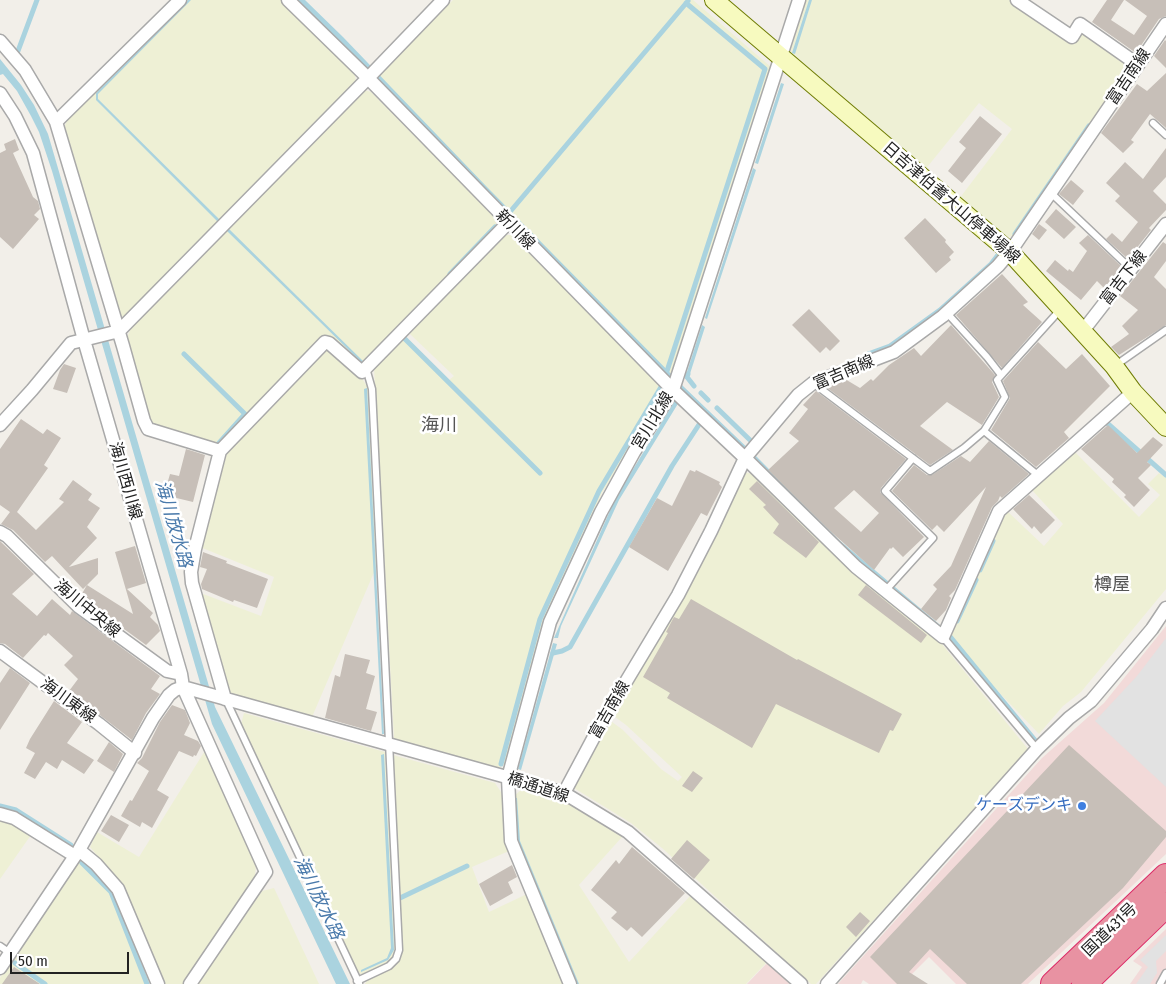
<!DOCTYPE html>
<html>
<head>
<meta charset="utf-8">
<style>
  body { margin:0 }
  #map { position:relative; width:1166px; height:984px; overflow:hidden; background:#f2efe9; font-family:"Fira Sans Condensed",sans-serif }
  canvas { display:block }
  .scale { position:absolute; left:10px; top:952px; width:119px; height:22px; box-sizing:border-box; border:2px solid #222; border-top:0; padding-left:6px; font-size:15px; line-height:18px; white-space:nowrap; color:#222; -webkit-text-stroke:4px #fff; paint-order:stroke }
</style>
</head>
<body>
<div id="map">
<canvas width="1166" height="984"></canvas>
<div class="scale">50 m</div>
</div>
<script>
const context = document.querySelector('canvas').getContext('2d');
context.lineJoin = 'round';
function paint(path, color) { context.fillStyle = color; context.fill(path, 'evenodd'); }
const poly = rows => new Path2D(rows.map(r => 'M' + r).join(''));
function trace(path, color, width, dash) { context.strokeStyle = color; context.lineWidth = width; context.lineCap = dash ? 'butt' : 'round'; context.setLineDash(dash || []); context.stroke(path); }
function label(font, color, halo, rows, align = 'center') {
  context.font = font + ' "Fira Sans Condensed","Noto Sans JP",sans-serif'; context.lineWidth = 5; context.setLineDash([]); context.textBaseline = 'middle'; context.strokeStyle = halo; context.fillStyle = color; for (const [text, x, y, turn = 0] of rows) {
    context.save(); context.translate(x, y); context.rotate((+turn || 0) * Math.PI / 180); context.textAlign = isNaN(turn) ? turn : align; if (halo) context.strokeText(text, 0, 0); context.fillText(text, 0, 0); context.restore();
  }
}
paint(poly([
  [1166,626,1166,854,1028,984,956,984,929,957,902,984,869,984,863,980,861,984,838,984,1042,758,1104,703],
  [1166,929,1166,984,1130,984,1142,967,1133,961],
  [767,963,790,984,747,984]
]), '#f2dad9');
paint(poly([
  [185,0,284,0,355,74,356,82,127,317,119,316,64,128,68,118],
  [453,0,693,0,771,67,670,379,379,82,380,72],
  [806,0,1009,0,1074,44,1082,34,1131,67,1016,236,1004,237,959,199,1012,129,979,103,924,171,796,62,790,52],
  [364,90,371,92,496,219,496,229,363,366,329,340,225,442,217,445,159,429,149,421,126,340,131,328],
  [503,235,513,235,665,389,602,493,545,620,505,764,497,769,397,741,394,738,374,368,400,338,405,337,449,380,454,376,410,334,411,328],
  [326,346,363,380,368,388,378,563,312,717,229,694,198,592,261,616,274,577,200,547,226,451],
  [1073,450,1139,517,1160,495,1148,484,1159,473,1166,478,1166,589,1081,692,1063,706,1039,734,947,638,1006,510,1044,546,1063,524,1031,489],
  [743,472,753,474,937,638,1028,749,816,984,811,984,662,848,631,823,574,788,608,719,623,730,661,769,678,781,682,777,626,725,611,714],
  [244,713,385,752,396,953,389,962,362,975,358,972,241,724],
  [206,749,256,865,255,876,250,889,184,984,162,984,130,902,122,885,90,847,97,832,139,857],
  [393,755,495,783,503,795,509,851,472,867,489,912,527,894,564,984,365,984,368,979,394,966,402,952],
  [521,790,570,805,622,837,579,885,629,962,691,895,766,963,746,984,573,984,515,842,513,797],
  [0,819,10,823,31,835,0,879],
  [79,860,82,860,110,889,149,984,0,984,0,978],
  [274,888,319,984,198,984,262,891]
]), '#eef0d5');
paint(poly([
  [1166,638,1166,787,1095,721,1137,676],
  [1166,935,1166,951,1156,961,1157,973,1150,984,1136,984,1148,967,1140,960]
]), '#e2e2e2');
paint(poly([
  [188,0,191,0,98,94,98,99,220,220,218,222,96,100,96,93],
  [298,0,305,0,343,37,485,185,684,387,756,456,838,539,952,635,1038,740,1036,743,948,637,853,558,681,389],
  [809,0,812,0,795,54,792,53],
  [0,59,21,85,34,105,48,134,215,707,350,984,336,984,212,724,52,171,39,132,31,116,17,91,3,74,0,75],
  [781,83,784,84,758,164,755,163],
  [753,168,756,170,707,319,705,318],
  [229,229,365,363,363,364,227,231],
  [702,325,705,327,688,380,685,378],
  [367,388,384,734,382,734,364,389],
  [676,399,679,402,619,500,561,626,558,638,554,638,616,497],
  [553,643,557,644,521,770,518,769],
  [384,754,394,950,388,960,361,972,361,970,387,958,391,948,381,755],
  [514,798,517,798,520,841,579,984,576,984,516,841]
]), '#aad3df');
trace(poly([
  [18,51,37,0],
  [509,213,688,1],
  [1015,234,1089,126],
  [450,274,495,227],
  [405,339,540,473],
  [184,354,245,414,219,443],
  [868,354,890,346,940,310,991,264,998,255],
  [667,371,765,69,686,3],
  [688,374,687,377,694,386],
  [701,393,708,400],
  [717,408,751,441],
  [1107,423,1166,475],
  [980,570,993,541],
  [957,621,976,580],
  [553,653,562,651,570,647,672,466,700,423],
  [501,764,540,619,599,491,661,387],
  [0,806,16,810,71,845],
  [82,863,111,892,147,984],
  [400,898,467,866],
  [15,963,45,984]
]), '#aad3df', 5);
paint(poly([
  [1107,0,1124,0,1111,20,1134,35,1147,16,1125,0,1166,0,1166,16,1159,19,1136,53,1092,22],
  [1165,40,1166,41,1166,68,1154,56],
  [1166,73,1166,128,1150,114,1131,140,1134,142,1123,153,1101,133,1137,84,1147,91],
  [980,116,1002,134,962,183,948,171,966,148,959,142],
  [15,139,19,150,13,153,33,197,38,201,40,209,34,215,39,219,13,249,0,237,0,153,6,150,4,144],
  [1166,148,1166,177,1153,191,1166,204,1166,210,1149,228,1151,230,1128,259,1106,239,1112,233,1122,242,1138,222,1115,201,1120,196,1106,183,1125,162,1143,179],
  [1071,180,1084,191,1073,205,1059,194],
  [1056,209,1076,227,1064,239,1045,222],
  [925,218,946,240,945,242,954,252,949,257,951,260,936,273,904,238],
  [1039,224,1047,230,1039,240,1032,234],
  [1088,235,1122,267,1105,289,1097,281,1081,300,1046,271,1055,260,1068,271,1069,269,1073,272,1087,251,1079,243],
  [1163,242,1166,244,1166,261,1154,277,1166,289,1166,325,1119,355,1111,347,1129,334,1122,326,1138,310,1120,296],
  [1002,274,1028,302,1023,305,1042,322,1002,368,956,315],
  [809,309,840,341,830,351,826,347,820,353,792,325],
  [951,325,995,375,992,382,999,397,982,425,947,402,920,426,953,450,930,465,826,387,845,379,860,388,871,379,873,381,889,365,914,348,921,356],
  [1038,342,1066,369,1082,354,1110,386,1064,432,1069,438,1036,467,991,430,1010,398,1003,381],
  [64,364,76,368,67,393,53,389,60,370],
  [816,391,906,459,881,488,880,492,924,537,903,557,893,547,891,549,890,548,874,570,829,530,768,470,799,441,789,433,808,409,803,405],
  [854,490,879,513,861,532,834,508],
  [21,419,43,434,47,429,61,438,44,465,48,468,17,512,36,530,64,502,59,499,73,480,92,494,88,500,100,508,87,527,97,538,69,567,98,558,98,574,83,589,52,556,45,562,13,530,1,524,10,512,0,505,0,449],
  [1108,425,1137,453,1153,437,1163,445,1147,462,1151,465,1138,478,1150,490,1134,507,1124,497,1126,495,1112,482,1114,479,1081,449],
  [989,441,1029,474,1002,498,1000,496,998,501,992,507,955,590,949,596,951,598,946,610,936,621,921,609,937,589,933,585,951,566,986,487,944,532,937,525,932,530,892,491,914,465,927,475,932,475,961,456,970,462],
  [186,449,205,455,193,502,164,495,170,474,179,476],
  [690,470,695,472,696,470,720,482,719,484,722,487,707,516,701,513,668,571,629,547,657,498,672,506],
  [757,481,819,542,806,558,773,533,779,524,763,507,766,505,749,489],
  [1029,495,1055,520,1041,534,1034,526,1032,529,1013,509],
  [0,541,34,574,12,594,37,616,52,599,70,615,72,611,160,676,151,689,160,694,146,713,132,740,69,691,78,679,64,665,73,656,48,633,46,636,44,635,23,658,5,644,0,643],
  [135,546,146,583,127,589,153,613,150,617,158,625,160,631,146,645,80,597,87,585,133,614,115,552],
  [203,552,227,561,226,563,268,579,257,608,234,600,233,602,202,589,201,584,207,569,200,567],
  [866,585,927,635,921,643,858,595],
  [691,599,797,660,798,659,902,714,893,731,890,730,879,753,776,704,752,748,667,698,670,693,643,677,668,633,666,632,674,617,679,619],
  [345,654,370,660,366,673,375,676,366,709,377,712,371,731,325,718,335,675,340,677],
  [10,668,30,683,0,730,0,683],
  [54,701,82,722,67,743,94,760,84,774,62,760,57,769,46,762,35,779,24,773,35,753,26,748,30,739],
  [172,705,185,710,190,723,184,735,198,741,201,746,196,756,194,755,193,757,179,751,157,790,169,797,152,828,142,822,140,827,121,816,130,800,132,801,149,771,137,763,142,758,160,722],
  [109,742,123,754,114,772,97,761],
  [1069,745,1166,831,1166,837,1123,888,1021,984,967,984,930,949,909,972,928,984,897,984,870,957],
  [693,771,703,778,692,792,682,786],
  [111,815,129,825,119,842,101,831],
  [687,840,710,860,694,879,671,859],
  [632,847,685,893,642,937,631,927,627,931,611,918,617,912,591,890,616,860,619,864],
  [512,865,517,877,508,882,513,893,490,906,479,884],
  [860,912,870,921,856,937,846,927],
  [14,967,40,984,2,984]
]), '#c7bfb8');
const lane = poly([
  [1153,123,1166,135],
  [1051,193,1131,269],
  [947,313,987,357,1001,375],
  [1116,365,1166,330],
  [813,383,930,471,964,448,984,431,1005,397,997,380,1060,310],
  [984,431,1039,476],
  [886,590,933,538,885,491,913,458],
  [943,637,1037,749],
  [226,700,359,983],
  [0,946,10,953],
  [357,981,389,966,396,959,399,950,372,389,366,368],
  [1160,984,1166,973]
]);
const street = poly([
  [288,0,368,78,673,390,745,458,856,567,943,637,999,511,1133,392],
  [1017,0,1072,37,1080,24,1137,64],
  [0,41,25,70,56,122,123,346,144,421,148,429,220,451,325,342,329,343,362,372,508,223],
  [0,93,15,116,33,153,84,340,181,674,183,687,175,690,169,695,153,718,79,850,0,968],
  [56,122,180,0],
  [1082,332,1166,224],
  [0,425,32,390,71,343,119,331,368,78,443,0],
  [220,451,195,549,191,572,192,583,225,699],
  [0,532,7,536,79,607,167,671,181,674],
  [0,651,99,724,135,753],
  [183,687,564,793,628,832,801,984],
  [183,687,266,872,190,984],
  [564,793,603,720,678,595,711,531,745,458,798,395,813,383,894,352,943,316,998,266,1010,252,1166,24],
  [0,814,14,818,75,856],
  [79,850,96,864,118,889,158,984],
  [570,984,511,841,508,778,550,622,601,512,634,452,673,390,799,0],
  [827,984,1037,749,1069,718,1091,701,1152,629,1166,608]
]);
const secondary = poly([
  [714,0,1010,252,1114,366,1133,392,1166,427]
]);
const highway = poly([
  [1053,984,1166,876],
  [1084,984,1166,905]
]);
trace(lane, '#a9a9a9', 9);
trace(street, '#a9a9a9', 15);
trace(secondary, '#707d05', 20);
trace(highway, '#dc2a67', 26);
trace(lane, '#fff', 6);
trace(street, '#fff', 12);
trace(secondary, '#f7fabf', 18);
trace(highway, '#e892a2', 24);
for (const [x, y, r, color] of [
  [1082,806,5,"#3f7fe0"]
]) { const dot = new Path2D(); dot.arc(x, y, r, 0, 2 * Math.PI); context.fillStyle = color; context.fill(dot); trace(dot, '#fff', 2); }
label('16px', '#222', '#fff', [
  ["富吉南線",1129,77,-56],
  ["日吉津伯耆大山停車場線",951,203,41],
  ["新川線",515,230,46],
  ["富吉下線",1124,278,-52],
  ["富吉南線",844,373,-23],
  ["宮川北線",653,421,-59],
  ["海川西川線",125,481,74],
  ["海川中央線",87,609,40],
  ["海川東線",68,701,36],
  ["富吉南線",610,710,-60],
  ["橋通道線",538,788,18],
  ["国道431号",1110,930,-44]
]);
label('16px', '#366cbe', '#fff', [
  ["ケーズデンキ",1072,806]
], 'right');
label('18px', '#555', '#fff', [
  ["海川",439,426],
  ["樽屋",1112,585]
]);
label('italic 18px', '#4a7aab', '#fff', [
  ["海川放水路",173,524,74],
  ["海川放水路",318,898,64]
]);
</script>
</body>
</html>
